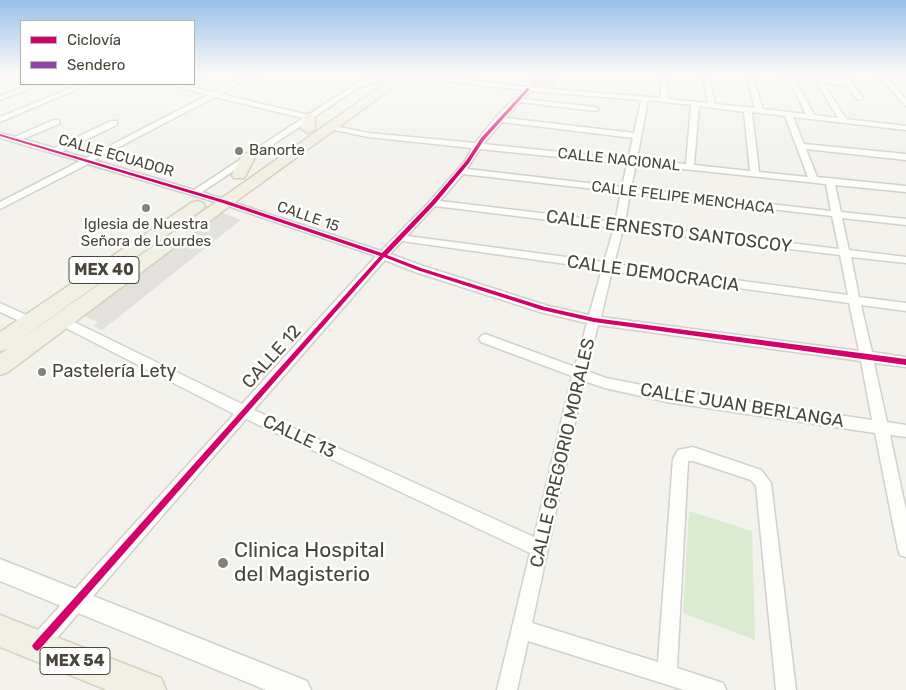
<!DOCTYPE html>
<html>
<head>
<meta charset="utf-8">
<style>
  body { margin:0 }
  #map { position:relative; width:906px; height:690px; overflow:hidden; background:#f3f2ed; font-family:Rubik,sans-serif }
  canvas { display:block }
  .legend { position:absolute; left:20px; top:20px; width:175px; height:65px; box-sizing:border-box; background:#fff; border:1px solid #b6b5b0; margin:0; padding:6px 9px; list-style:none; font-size:15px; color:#494639 }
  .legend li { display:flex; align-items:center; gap:10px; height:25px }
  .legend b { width:25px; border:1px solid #b6b5b0 }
</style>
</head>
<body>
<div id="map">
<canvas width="906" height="690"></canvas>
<ul class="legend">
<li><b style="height:6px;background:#d6006c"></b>Ciclovía</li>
<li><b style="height:6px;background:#8e44ad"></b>Sendero</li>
</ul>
</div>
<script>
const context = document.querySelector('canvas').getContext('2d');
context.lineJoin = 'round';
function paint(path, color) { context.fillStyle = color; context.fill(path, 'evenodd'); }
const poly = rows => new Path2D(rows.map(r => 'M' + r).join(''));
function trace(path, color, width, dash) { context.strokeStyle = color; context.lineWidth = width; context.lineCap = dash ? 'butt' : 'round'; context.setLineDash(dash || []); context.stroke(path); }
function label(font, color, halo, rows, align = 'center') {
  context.font = font + ' Rubik,sans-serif'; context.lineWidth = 5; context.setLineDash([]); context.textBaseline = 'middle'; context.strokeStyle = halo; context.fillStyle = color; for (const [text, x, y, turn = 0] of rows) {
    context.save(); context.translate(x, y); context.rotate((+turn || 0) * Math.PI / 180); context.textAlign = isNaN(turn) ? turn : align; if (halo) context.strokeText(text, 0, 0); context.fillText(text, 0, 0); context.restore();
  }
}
paint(poly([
  [689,511,752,531,755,640,683,613]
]), '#dbebcf');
paint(poly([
  [221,212,241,220,102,330,93,326,98,322,84,316]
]), '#e2e1dd');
const building = poly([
  [533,72,557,72,553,86,531,84,533,72]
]);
paint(building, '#dcdbd6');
trace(building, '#dbdad3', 1);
const minor = poly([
  [13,72,21,74,0,82,0,78,13,72],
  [252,72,261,72,221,94,308,115,360,81,365,81,383,76,418,74,528,87,661,98,660,72,666,72,668,99,708,103,702,72,708,72,715,104,755,108,745,72,751,72,763,109,806,114,787,76,772,72,790,72,843,81,837,72,844,72,863,98,861,99,857,99,847,86,823,82,846,119,906,126,906,130,793,117,804,144,906,154,906,160,806,149,817,177,906,186,906,192,835,185,841,212,906,219,906,225,842,218,849,250,906,257,906,263,851,257,859,297,906,303,906,311,861,305,872,352,906,357,906,367,874,363,887,422,906,425,906,437,890,435,906,510,906,557,900,555,898,549,875,433,667,402,605,388,584,381,532,623,658,662,673,459,678,450,693,447,761,470,771,483,796,690,776,690,756,486,751,480,693,461,688,461,677,668,723,683,726,690,684,690,528,641,517,690,497,690,530,553,246,419,44,653,37,656,30,653,27,646,30,639,234,414,58,324,56,321,58,318,66,318,242,404,376,256,222,204,88,164,0,209,0,202,80,161,0,138,0,133,15,137,53,120,59,120,59,124,23,139,54,148,111,121,117,121,117,125,62,151,86,158,208,95,167,84,178,84,214,92,252,72],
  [794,77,816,81,838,118,814,115,794,77],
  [418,78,523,90,496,117,475,143,368,133,330,125,330,129,368,137,472,148,465,161,430,201,381,251,202,192,359,87,383,80,418,78],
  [530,91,641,100,634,133,506,118,520,102,595,111,599,109,595,107,523,99,530,91],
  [215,97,303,118,194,190,94,160,215,97],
  [648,100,691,105,686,164,637,159,648,100],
  [699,106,744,112,750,171,694,165,699,106],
  [752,112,785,116,808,177,759,172,752,112],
  [502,122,633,138,628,159,483,144,502,122],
  [480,149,627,164,622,187,467,169,480,149],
  [636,164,826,184,831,211,631,188,636,164],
  [463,174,621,192,615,222,440,201,463,174],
  [630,193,832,216,839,249,625,223,630,193],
  [435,206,614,228,604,262,407,236,435,206],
  [623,229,840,255,848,295,614,264,623,229],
  [402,241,602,269,589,315,545,305,423,266,390,254,402,241],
  [385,260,415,272,540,312,587,323,575,367,485,334,481,336,479,339,481,342,572,376,534,537,254,410,385,260],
  [612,271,849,303,859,351,601,317,612,271],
  [598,325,861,361,872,420,667,390,606,378,587,371,598,325],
  [873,72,906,73,906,77,886,76,906,99,906,106,878,75,873,72],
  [32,84,41,84,0,100,0,96,32,84],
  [81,84,89,84,0,122,0,117,81,84],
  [0,303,35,319,37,322,31,326,0,312,0,303]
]);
const tertiary = poly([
  [0,559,307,681,311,690,266,690,0,581,0,559]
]);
const primary = poly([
  [401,72,414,72,231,205,8,372,0,375,0,354,401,72],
  [309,113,315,117,315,129,308,133,301,129,303,117,309,113],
  [248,153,253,154,255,157,246,175,244,178,234,178,232,175,241,157,243,154,248,153],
  [197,201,203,203,205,206,203,209,7,349,0,351,0,332,191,203,197,201],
  [0,615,161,678,166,690,107,690,0,647,0,615]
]);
trace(minor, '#d1d0cb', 3);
trace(tertiary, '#d1d0cb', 3);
trace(primary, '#d4d2bc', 3);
paint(minor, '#fdfdfc');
paint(tertiary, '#fdfdfc');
paint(primary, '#f1f0e5');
trace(poly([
  [194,74,206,72]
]), '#8e44ad', 3, [5.5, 3]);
paint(poly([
  [527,88,530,89,484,140,469,163,435,204,387,255,421,268,545,307,594,318,906,359,906,365,594,322,542,310,417,270,384,257,40,649,37,651,34,649,32,646,34,643,380,256,223,203,0,136,0,134,227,201,382,253,431,202,466,161,481,138,527,88]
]), '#d6006c');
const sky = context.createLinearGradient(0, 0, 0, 169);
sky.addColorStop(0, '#98c0ea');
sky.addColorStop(0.43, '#faf9f7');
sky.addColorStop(1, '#faf9f700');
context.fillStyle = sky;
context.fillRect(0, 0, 906, 169);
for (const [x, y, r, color] of [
  [239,151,5,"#848278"],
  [146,208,5,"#848278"],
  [42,372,5,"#848278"],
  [223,563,6,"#848278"]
]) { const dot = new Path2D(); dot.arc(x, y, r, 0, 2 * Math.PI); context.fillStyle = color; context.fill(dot); trace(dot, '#fff', 2); }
label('15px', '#494639', '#fff', [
  ["Banorte",249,151],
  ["Iglesia de Nuestra",146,225,"center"],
  ["Señora de Lourdes",146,242,"center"]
], 'left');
label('15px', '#494639', '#fff', [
  ["CALLE ECUADOR",116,156,16],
  ["CALLE NACIONAL",619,160,6],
  ["CALLE FELIPE MENCHACA",683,198,7],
  ["CALLE 15",308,217,19]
]);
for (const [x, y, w] of [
  [104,270,70],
  [75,661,70]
]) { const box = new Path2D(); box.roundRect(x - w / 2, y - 13.5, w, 27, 4); context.fillStyle = '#fff'; context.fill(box); trace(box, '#494639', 1); }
label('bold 16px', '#494639', null, [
  ["MEX 40",104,270],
  ["MEX 54",75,661]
]);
label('18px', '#494639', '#fff', [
  ["CALLE ERNESTO SANTOSCOY",669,232,7],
  ["CALLE DEMOCRACIA",653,274,8],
  ["CALLE 12",272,357,-48],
  ["CALLE JUAN BERLANGA",742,406,9],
  ["CALLE 13",299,437,25],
  ["CALLE GREGORIO MORALES",563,453,-77]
]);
label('18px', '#494639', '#fff', [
  ["Pastelería Lety",52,372]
], 'left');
label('21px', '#494639', '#fff', [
  ["Clinica Hospital",234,551],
  ["del Magisterio",234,575]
], 'left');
</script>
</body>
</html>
